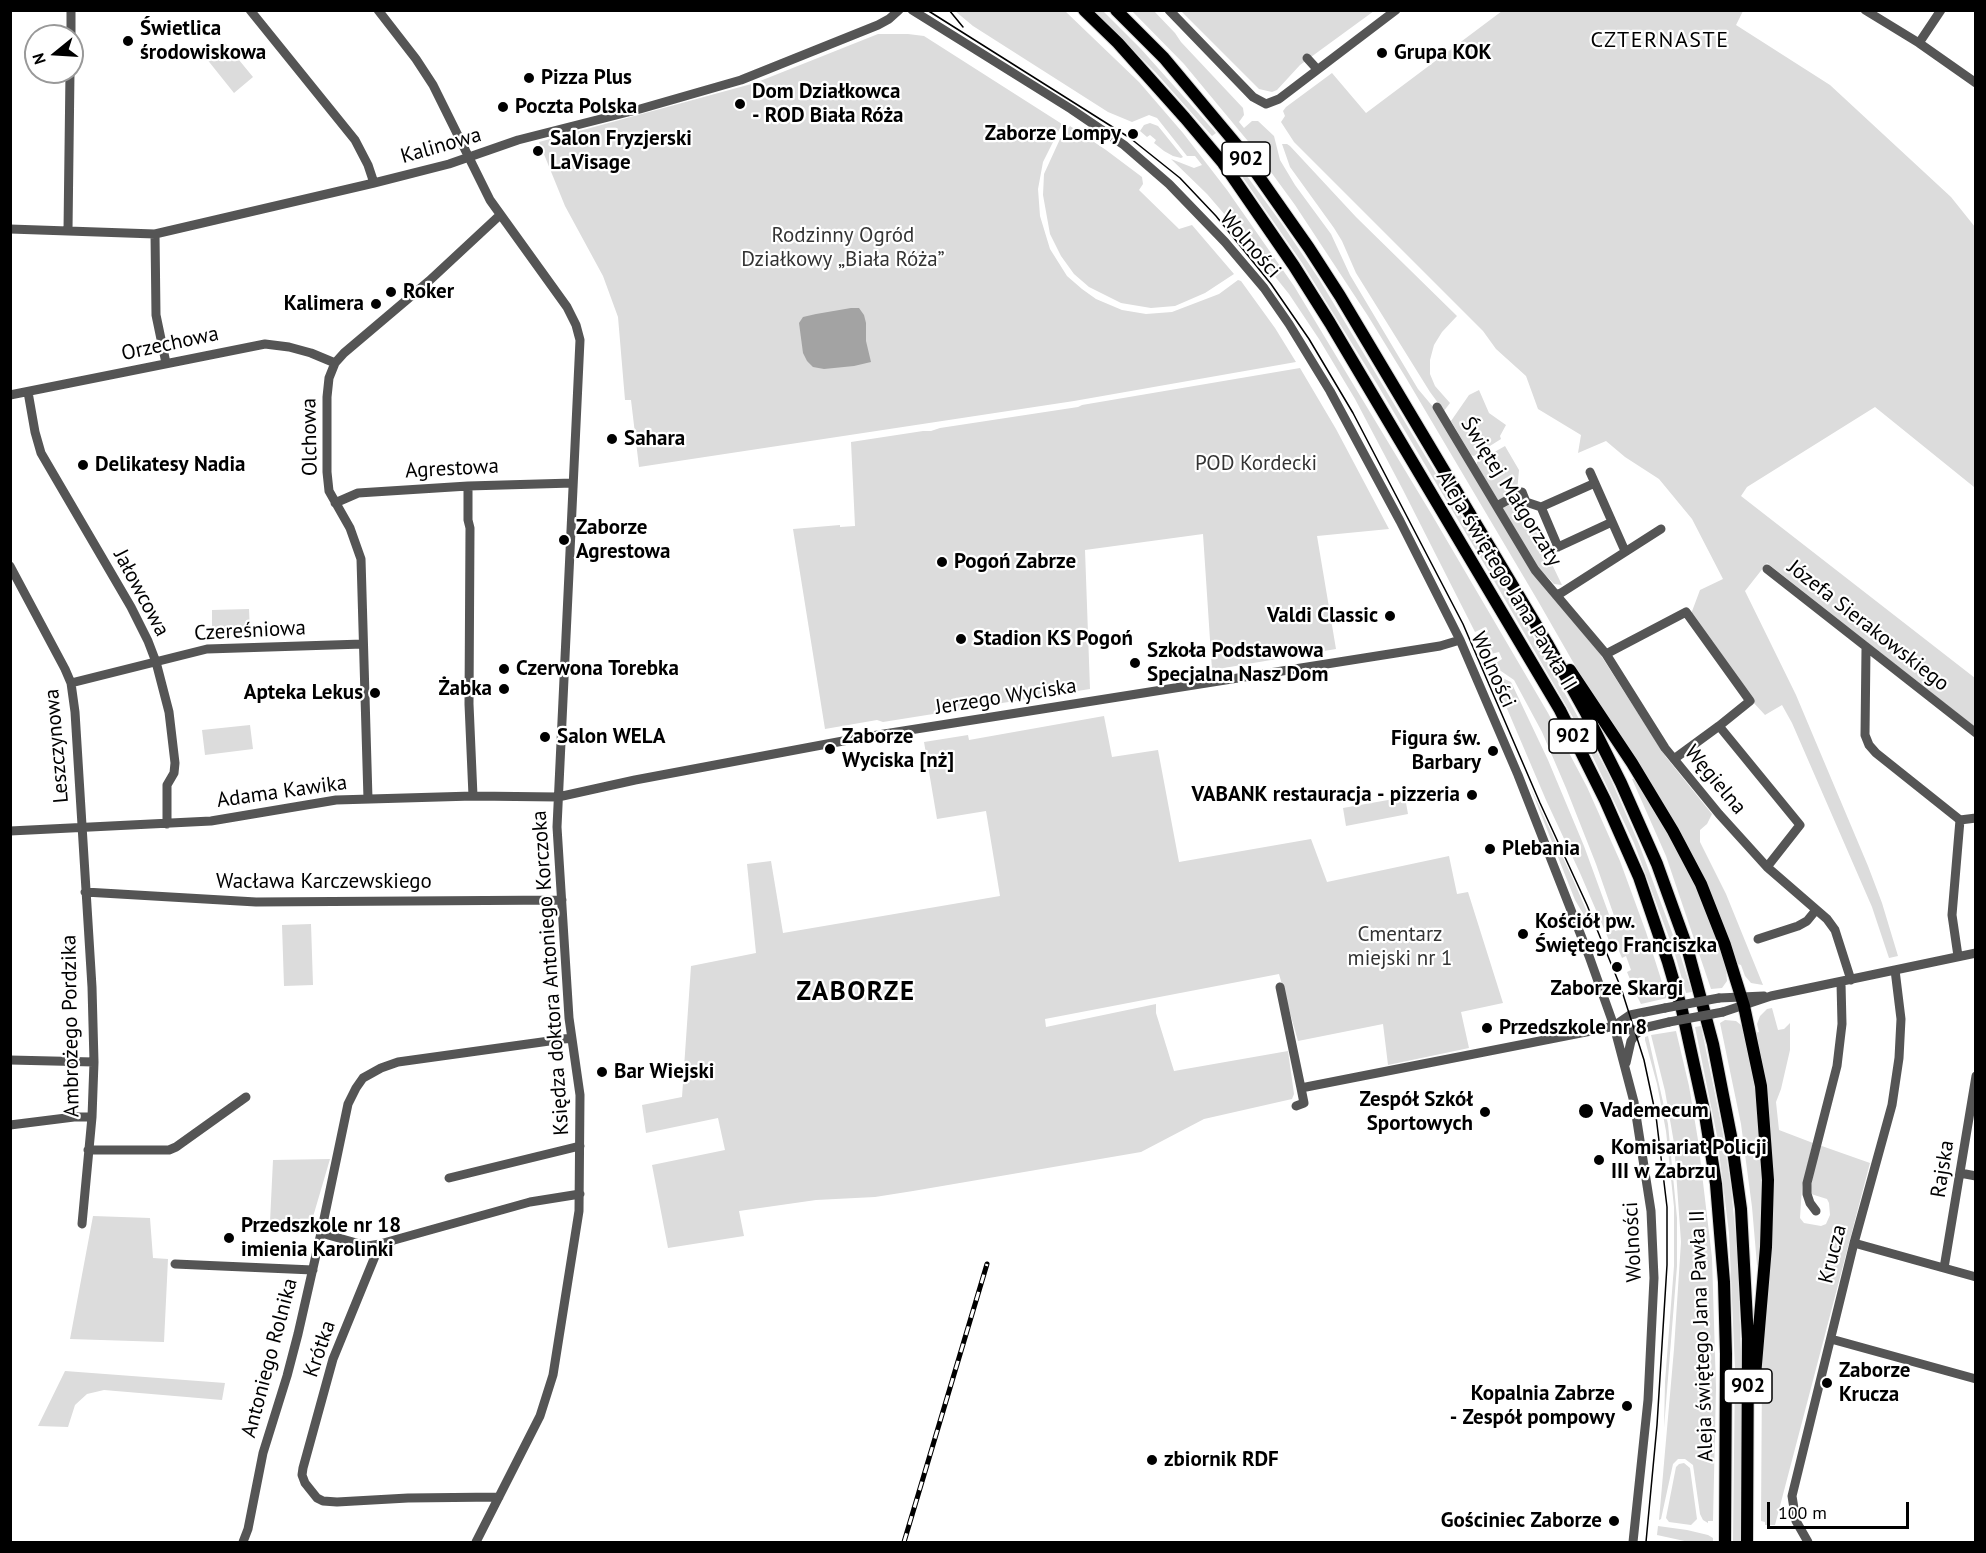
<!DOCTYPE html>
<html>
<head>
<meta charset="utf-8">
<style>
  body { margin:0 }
  #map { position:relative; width:1986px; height:1553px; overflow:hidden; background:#fff; font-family:"PT Sans",sans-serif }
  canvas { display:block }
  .frame { position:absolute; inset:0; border:12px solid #000; pointer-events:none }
  .north { position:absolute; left:24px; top:24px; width:60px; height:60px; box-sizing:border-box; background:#fff; border:2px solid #999; border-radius:50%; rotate:252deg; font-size:16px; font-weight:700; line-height:24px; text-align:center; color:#000 }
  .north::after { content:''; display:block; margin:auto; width:21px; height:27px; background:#000; clip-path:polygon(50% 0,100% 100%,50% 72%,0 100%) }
  .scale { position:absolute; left:1767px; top:1502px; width:142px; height:27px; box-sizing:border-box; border:3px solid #000; border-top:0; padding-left:8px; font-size:18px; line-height:21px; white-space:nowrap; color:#000; -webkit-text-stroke:4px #fff; paint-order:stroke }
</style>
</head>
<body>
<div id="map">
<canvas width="1986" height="1553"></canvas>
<div class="frame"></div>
<div class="north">N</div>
<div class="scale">100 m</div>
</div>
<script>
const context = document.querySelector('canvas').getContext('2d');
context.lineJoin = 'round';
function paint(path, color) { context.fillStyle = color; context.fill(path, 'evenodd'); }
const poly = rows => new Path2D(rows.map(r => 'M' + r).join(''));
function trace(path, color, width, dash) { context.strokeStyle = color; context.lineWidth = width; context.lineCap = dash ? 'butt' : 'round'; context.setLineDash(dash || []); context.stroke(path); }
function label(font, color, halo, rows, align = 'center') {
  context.font = font + ' "PT Sans",sans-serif'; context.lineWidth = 4.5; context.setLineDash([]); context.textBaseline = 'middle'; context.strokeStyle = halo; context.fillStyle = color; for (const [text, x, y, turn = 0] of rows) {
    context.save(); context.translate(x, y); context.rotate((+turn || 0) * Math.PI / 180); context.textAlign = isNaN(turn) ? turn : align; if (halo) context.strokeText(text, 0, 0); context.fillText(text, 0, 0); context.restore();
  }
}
paint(poly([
  [955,11,1065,11,1139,82,1183,133,1227,190,1294,286,1432,515,1548,713,1587,787,1620,861,1646,932,1667,998,1641,1004,1636,994,1627,972,1631,970,1626,956,1622,958,1616,944,1611,945,1580,873,1546,800,1479,643,1496,675,1511,682,1548,760,1584,846,1615,931,1619,930,1596,864,1566,788,1542,732,1514,680,1498,669,1496,663,1502,659,1499,652,1491,654,1483,637,1488,631,1486,627,1475,632,1403,490,1355,399,1319,339,1289,294,1232,223,1207,194,1171,159,1194,168,1202,165,1195,156,1187,156,1157,118,1149,115,1132,122,1108,112,973,26],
  [1094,11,1103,11,1141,49,1216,133,1212,136,1156,73],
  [1132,11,1154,11,1175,33,1181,42,1243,108,1244,115,1239,122,1244,128,1252,121,1258,121,1274,136,1280,160,1295,185,1331,234,1350,275,1418,389,1434,408,1532,571,1600,654,1666,757,1712,814,1707,824,1700,830,1700,842,1726,894,1763,985,1751,983,1745,976,1741,965,1738,964,1721,920,1538,601,1406,378,1368,316,1295,205,1252,146,1184,64],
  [1181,11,1374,11,1300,65,1277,90,1272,92,1259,89],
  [1502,11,1743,11,1736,25,1830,85,1951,197,1975,227,1975,500,1974,487,1875,407,1747,487,1741,496,1975,678,1975,727,1767,563,1745,591,1796,695,1868,866,1882,903,1898,956,1889,958,1872,907,1792,723,1782,705,1765,715,1752,701,1691,614,1700,590,1723,579,1692,519,1659,479,1625,457,1606,441,1578,453,1581,435,1538,409,1526,376,1496,349,1483,331,1294,142,1281,122,1285,116,1283,111,1286,107,1332,73,1366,113],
  [878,34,908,34,924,36,1062,124,1043,162,1038,189,1040,216,1050,249,1067,276,1082,289,1096,299,1122,310,1146,314,1172,312,1219,294,1238,280,1241,281,1275,328,1296,362,1074,401,639,467,631,400,625,400,618,317,603,276,565,206,539,142,755,83],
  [225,43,253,77,234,93,206,58],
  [1150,123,1158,126,1183,157,1181,158,1173,156,1164,151,1154,143,1156,140,1150,135,1147,137,1140,131,1144,125],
  [1070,126,1106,150,1142,177,1143,184,1139,190,1179,229,1192,225,1234,274,1205,293,1175,306,1151,308,1121,303,1089,287,1074,274,1061,256,1050,234,1043,195,1044,174,1060,139],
  [1282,144,1287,144,1290,146,1356,217,1457,316,1442,332,1434,345,1430,360,1430,374,1435,386,1450,403,1444,411,1430,392,1356,273,1342,241,1334,228,1290,167],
  [1225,146,1282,224,1319,279,1522,617,1583,726,1609,775,1639,844,1680,954,1692,992,1686,993,1674,951,1634,843,1579,728,1489,572,1377,384,1302,263,1223,149],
  [1300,368,1336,429,1389,529,1317,536,1336,649,1212,670,1203,534,1085,550,1090,689,883,722,877,720,825,729,793,529,840,525,840,527,855,526,851,442,923,431,931,431,940,428,1078,407,1082,405],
  [1479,390,1489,413,1506,425,1500,436,1501,439,1474,456,1471,455,1451,421,1469,395],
  [1505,446,1519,470,1517,492,1501,500,1498,500,1477,465,1477,462],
  [1519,496,1562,585,1554,584,1537,566,1503,509,1504,505],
  [249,609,250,632,212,633,212,610],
  [1104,716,1112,757,1158,750,1179,862,1311,839,1327,882,1449,856,1457,894,1468,892,1503,1003,1461,1012,1469,1048,1388,1065,1383,1024,1298,1041,1279,974,1045,1019,1046,1027,1156,1004,1156,1013,1174,1071,1288,1051,1294,1094,1292,1099,1204,1119,1141,1152,913,1191,875,1197,816,1200,739,1211,744,1236,668,1248,652,1165,725,1150,718,1118,646,1133,642,1105,682,1097,691,966,756,953,747,864,771,861,783,933,1000,896,986,811,937,819,924,742,968,735,969,740],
  [250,725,253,749,205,755,202,730],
  [1632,779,1635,779,1689,871,1720,944,1728,967,1726,969,1727,981,1722,988,1711,989,1666,856],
  [1529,784,1572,877,1594,928,1592,929,1575,900],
  [1405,797,1408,814,1346,826,1343,808],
  [311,924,313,985,284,986,282,925],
  [1772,1008,1778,1030,1784,1029,1790,1023,1790,1050,1781,1089,1776,1102,1779,1130,1813,1143,1802,1187,1800,1218,1804,1223,1821,1226,1826,1224,1830,1215,1829,1203,1827,1199,1811,1194,1810,1190,1819,1145,1870,1163,1775,1525,1765,1525,1765,1522,1761,1521,1762,1370,1771,1228,1755,1033,1759,1032,1757,1024,1760,1016,1767,1009],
  [1725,1020,1736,1021,1741,1025,1755,1077,1763,1156,1763,1212,1759,1266,1757,1265,1752,1207,1741,1124,1720,1023],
  [1701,1026,1722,1128,1731,1187,1737,1249,1742,1377,1740,1542,1733,1542,1735,1368,1729,1233,1717,1136,1695,1027],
  [1676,1031,1689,1086,1698,1140,1712,1258,1716,1388,1713,1521,1708,1521,1708,1523,1703,1520,1700,1514,1693,1465,1685,1459,1678,1459,1673,1464,1661,1519,1659,1520,1674,1349,1681,1242,1674,1143,1665,1091,1651,1035],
  [1648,1036,1668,1124,1677,1218,1677,1266,1664,1428,1665,1382,1674,1266,1674,1207,1666,1131,1657,1084,1645,1040,1645,1037],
  [330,1159,310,1227,299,1223,270,1222,273,1160],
  [93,1216,150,1218,153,1258,168,1259,164,1342,70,1339],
  [65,1371,225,1383,222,1400,104,1390,87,1394,75,1405,68,1427,38,1426],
  [1684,1463,1690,1468,1697,1519,1691,1525,1669,1522,1666,1518,1676,1467,1679,1464],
  [1658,1526,1687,1530,1708,1535,1713,1538,1713,1542,1689,1542,1657,1535]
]), '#dcdcdc');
paint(poly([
  [851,308,859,308,864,315,866,323,866,341,871,362,854,366,824,369,813,367,807,361,803,353,799,323,803,317,816,314]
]), '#a3a3a3');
const major = poly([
  [1084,10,1118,43,1185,118,1223,163,1294,266,1330,323,1560,710,1605,800,1639,877,1668,962,1682,1010,1705,1115,1716,1184,1724,1282,1726,1354,1725,1542],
  [1116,10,1164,58,1236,144,1309,248,1340,296,1547,643,1586,713,1621,783,1657,864,1687,947,1713,1044,1731,1136,1741,1209,1748,1339,1747,1542],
  [1570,670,1632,763,1673,831,1701,884,1725,945,1744,1006,1761,1086,1768,1180,1766,1247,1755,1376]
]);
trace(major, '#dbdbdb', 14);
trace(poly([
  [250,10,355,140,368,165,374,183],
  [378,10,416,59,433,85,490,200,567,307,576,325,580,340,557,827,569,1018,580,1095,579,1211,553,1375,540,1416,476,1542],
  [912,10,1071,109,1124,145,1169,184,1225,242,1264,288,1289,324,1330,391,1400,521,1460,640,1518,775,1589,956,1614,1026,1634,1102,1651,1211,1654,1278,1648,1400,1633,1542],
  [1169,10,1253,97,1266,104,1279,99,1396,10],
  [1865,10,1919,43,1976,83],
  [71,36,71,10],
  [1919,43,1941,10],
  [1307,58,1317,69],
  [10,229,155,234,374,183,449,164,518,140,640,109,741,80,878,25,889,19,899,10],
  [68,230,70,72],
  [155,234,156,315,166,363],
  [28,392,35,432,41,453,131,607,148,641,156,662,169,712,175,763,174,773,167,785,167,824],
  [10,395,265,344,289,347,311,353,335,363],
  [1437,407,1535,570,1606,654,1665,748,1719,814,1767,867,1827,919,1835,930,1851,980],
  [1590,472,1625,551],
  [1595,483,1541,507,1558,547,1612,522],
  [468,486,468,520,470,528,469,704,473,796],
  [335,503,358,493,468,486,573,483],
  [1497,506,1522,492,1526,502,1541,507],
  [10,566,65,669,71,683,75,712,92,987,94,1062,92,1117,82,1224],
  [1767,569,1976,733],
  [1556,595,1561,593,1661,529],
  [1866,649,1865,735,1869,745,1876,753,1960,820,1976,818],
  [1606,654,1686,612,1750,701,1719,726],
  [71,683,207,649,363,644],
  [1674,759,1719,726,1800,825,1767,867],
  [368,799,361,559,350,528,329,491,327,472,327,397,329,378,335,363,344,353,429,281,500,215],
  [10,831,211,821,336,800,473,796,558,797,635,780,859,738,1440,646,1460,640],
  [85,892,256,902,562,900],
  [1758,939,1798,926,1807,921,1816,910],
  [1958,956,1952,915,1960,820],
  [1280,987,1301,1088],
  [1719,998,1764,996],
  [1723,1012,1771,996,1976,953],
  [1614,1026,1625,1030,1635,1030,1669,1022],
  [10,1060,94,1062],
  [1626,1063,1631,1041,1636,1034,1643,1029],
  [1296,1106,1304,1103,1301,1088,1601,1029,1614,1026,1630,1015,1665,1008],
  [10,1125,74,1117,92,1117],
  [88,1150,169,1150,176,1147,246,1097],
  [1960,1173,1976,1176],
  [449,1178,580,1146],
  [1816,1211,1810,1203,1807,1194,1807,1183,1837,1066,1842,1024,1841,983],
  [321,1233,360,1244,368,1246,380,1244,530,1202,580,1194],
  [1854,1243,1976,1277],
  [380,1244,333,1359,303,1468,302,1475,305,1483,317,1498,323,1501,337,1502,408,1498,499,1497],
  [175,1264,313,1270],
  [1944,1268,1976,1076],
  [1831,1339,1976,1379],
  [243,1542,248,1529,263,1453,287,1376,298,1334,321,1233,348,1104,356,1088,363,1078,381,1068,398,1062,571,1038],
  [1808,1542,1796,1521,1792,1496,1854,1243,1892,1105,1899,1058,1901,1019,1895,970]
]), '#555', 9);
trace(major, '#000', 12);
trace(poly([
  [927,10,1130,138,1180,178,1216,216,1271,284,1309,339,1353,413,1463,624,1540,803,1587,905,1621,988,1644,1060,1656,1116,1667,1207,1667,1265,1657,1425,1646,1542],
  [949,10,963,27]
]), '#000', 1.5);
const rail = poly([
  [904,1542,987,1264]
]);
trace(rail, '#000', 5);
trace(rail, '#fff', 3, [9]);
trace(poly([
  [1665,1008,1719,998],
  [1669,1022,1723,1012]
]), '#555', 9);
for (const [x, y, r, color] of [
  [128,41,6,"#000"],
  [1382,53,6,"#000"],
  [529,78,6,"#000"],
  [740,104,6,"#000"],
  [503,107,6,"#000"],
  [1133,134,6,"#000"],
  [538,151,6,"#000"],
  [391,292,6,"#000"],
  [376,304,6,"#000"],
  [612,439,6,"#000"],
  [83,465,6,"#000"],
  [564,540,6,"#000"],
  [942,562,6,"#000"],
  [1390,616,6,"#000"],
  [961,639,6,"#000"],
  [1135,663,6,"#000"],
  [504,669,6,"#000"],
  [504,689,6,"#000"],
  [375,693,6,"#000"],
  [545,737,6,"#000"],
  [830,749,6,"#000"],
  [1493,751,6,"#000"],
  [1472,795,6,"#000"],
  [1490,849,6,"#000"],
  [1523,934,6,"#000"],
  [1617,967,6,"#000"],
  [1487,1028,6,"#000"],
  [602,1072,6,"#000"],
  [1586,1111,8,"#000"],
  [1485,1112,6,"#000"],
  [1599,1160,6,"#000"],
  [229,1238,6,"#000"],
  [1827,1383,6,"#000"],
  [1627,1406,6,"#000"],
  [1152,1460,6,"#000"],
  [1614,1521,6,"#000"]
]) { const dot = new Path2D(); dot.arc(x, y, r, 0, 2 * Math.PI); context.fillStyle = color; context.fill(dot); trace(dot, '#fff', 2); }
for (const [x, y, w] of [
  [1246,159,48],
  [1573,736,48],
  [1748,1386,48]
]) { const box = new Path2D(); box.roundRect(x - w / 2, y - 17, w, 34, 4.5); context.fillStyle = '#fff'; context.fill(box); trace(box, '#000', 1.5); }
label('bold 20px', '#000', null, [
  ["902",1246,159],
  ["902",1573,736],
  ["902",1748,1386]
]);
label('bold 21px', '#000', '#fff', [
  ["Świetlica",140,29],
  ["środowiskowa",140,53],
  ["Grupa KOK",1394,53],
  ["Pizza Plus",541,78],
  ["Dom Działkowca",752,92],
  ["- ROD Biała Róża",752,116],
  ["Poczta Polska",515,107],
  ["Zaborze Lompy",1121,134,"right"],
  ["Salon Fryzjerski",550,139],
  ["LaVisage",550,163],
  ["Roker",403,292],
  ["Kalimera",364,304,"right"],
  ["Sahara",624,439],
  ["Delikatesy Nadia",95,465],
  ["Zaborze",576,528],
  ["Agrestowa",576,552],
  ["Pogoń Zabrze",954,562],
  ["Valdi Classic",1378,616,"right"],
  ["Stadion KS Pogoń",973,639],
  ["Szkoła Podstawowa",1147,651],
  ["Specjalna Nasz Dom",1147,675],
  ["Czerwona Torebka",516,669],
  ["Żabka",492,689,"right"],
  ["Apteka Lekus",363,693,"right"],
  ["Salon WELA",557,737],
  ["Zaborze",842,737],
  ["Wyciska [nż]",842,761],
  ["Figura św.",1481,739,"right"],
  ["Barbary",1481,763,"right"],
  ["VABANK restauracja - pizzeria",1460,795,"right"],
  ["Plebania",1502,849],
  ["Kościół pw.",1535,922],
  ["Świętego Franciszka",1535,946],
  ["Zaborze Skargi",1617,989,"center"],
  ["Przedszkole nr 8",1499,1028],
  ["Bar Wiejski",614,1072],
  ["Zespół Szkół",1473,1100,"right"],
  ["Sportowych",1473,1124,"right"],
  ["Vademecum",1600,1111],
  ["Komisariat Policji",1611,1148],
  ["III w Zabrzu",1611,1172],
  ["Przedszkole nr 18",241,1226],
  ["imienia Karolinki",241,1250],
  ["Zaborze",1839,1371],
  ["Krucza",1839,1395],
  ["Kopalnia Zabrze",1615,1394,"right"],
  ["- Zespół pompowy",1615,1418,"right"],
  ["zbiornik RDF",1164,1460],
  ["Gościniec Zaborze",1602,1521,"right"]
], 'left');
label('21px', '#000', '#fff', [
  ["Kalinowa",441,146,-16],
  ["Wolności",1250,245,49],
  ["Orzechowa",170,344,-12],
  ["Olchowa",310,437,-91],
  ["Agrestowa",452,469,-3],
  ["Świętej Małgorzaty",1511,492,58],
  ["Aleja świętego Jana Pawła II",1506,581,59],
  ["Jałowcowa",141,593,62],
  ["Józefa Sierakowskiego",1868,626,38],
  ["Czereśniowa",250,631,-3],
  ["Wolności",1493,670,66],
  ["Jerzego Wyciska",1006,697,-9],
  ["Leszczynowa",57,746,-95],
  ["Węgielna",1715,780,50],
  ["Adama Kawika",282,792,-8],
  ["Wacława Karczewskiego",324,882],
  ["Księdza doktora Antoniego Korczoka",551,973,-94],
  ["Ambrożego Pordzika",71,1026,-91],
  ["Rajska",1943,1169,-81],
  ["Wolności",1633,1242,-93],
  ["Krucza",1833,1254,-76],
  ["Aleja świętego Jana Pawła II",1702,1336,-92],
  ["Krótka",320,1349,-71],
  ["Antoniego Rolnika",270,1358,-75]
]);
label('21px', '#333', '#fff', [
  ["Rodzinny Ogród",843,236],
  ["Działkowy „Biała Róża”",843,260],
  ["POD Kordecki",1256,464],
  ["Cmentarz",1400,935],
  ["miejski nr 1",1400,959]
]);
context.letterSpacing = '1.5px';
label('22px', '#000', '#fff', [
  ["CZTERNASTE",1660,41]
]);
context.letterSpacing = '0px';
context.letterSpacing = '1.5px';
label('bold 27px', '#000', '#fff', [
  ["ZABORZE",856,992]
]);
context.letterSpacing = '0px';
</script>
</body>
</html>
